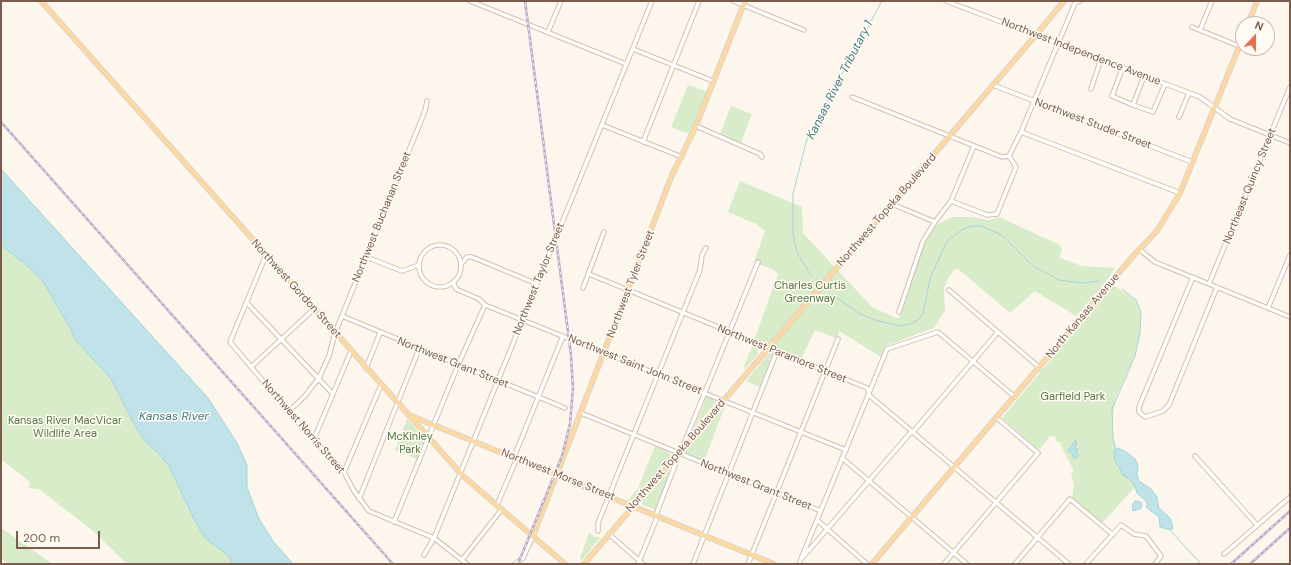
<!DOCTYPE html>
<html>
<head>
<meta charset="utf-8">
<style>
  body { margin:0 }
  #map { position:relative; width:1291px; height:565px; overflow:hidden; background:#fdf6ec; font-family:"DM Sans",sans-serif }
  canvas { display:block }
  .frame { position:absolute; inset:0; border:2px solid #7a5c4d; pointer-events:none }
  .north { position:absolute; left:1235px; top:16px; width:40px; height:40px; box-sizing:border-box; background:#fffaf3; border:1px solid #cabbb1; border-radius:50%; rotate:22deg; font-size:11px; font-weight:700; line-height:16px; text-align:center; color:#7a5c4d }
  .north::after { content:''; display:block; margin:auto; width:14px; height:18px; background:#e76f51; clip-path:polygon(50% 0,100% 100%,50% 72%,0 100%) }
  .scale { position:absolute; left:16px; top:531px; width:84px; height:18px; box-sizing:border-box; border:2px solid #7a5c4d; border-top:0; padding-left:5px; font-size:12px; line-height:14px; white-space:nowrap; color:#7a5c4d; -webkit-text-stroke:3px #fffaf3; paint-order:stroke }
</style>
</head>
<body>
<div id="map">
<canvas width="1291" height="565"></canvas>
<div class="frame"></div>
<div class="north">N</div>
<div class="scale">200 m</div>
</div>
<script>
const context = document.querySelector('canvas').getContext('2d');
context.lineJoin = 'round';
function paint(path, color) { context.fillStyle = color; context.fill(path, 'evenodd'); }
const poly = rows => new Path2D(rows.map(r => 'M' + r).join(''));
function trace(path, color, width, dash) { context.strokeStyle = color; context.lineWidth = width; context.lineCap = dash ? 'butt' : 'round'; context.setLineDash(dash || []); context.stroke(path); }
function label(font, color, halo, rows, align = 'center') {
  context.font = font + ' "DM Sans",sans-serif'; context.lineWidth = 3; context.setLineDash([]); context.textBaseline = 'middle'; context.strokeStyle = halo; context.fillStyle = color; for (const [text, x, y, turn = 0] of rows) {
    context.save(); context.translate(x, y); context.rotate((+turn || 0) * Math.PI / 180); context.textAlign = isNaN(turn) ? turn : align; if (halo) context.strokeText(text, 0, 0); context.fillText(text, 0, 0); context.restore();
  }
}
paint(poly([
  [688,85,708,92,691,135,671,127],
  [731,106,752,114,741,143,720,134],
  [740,181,802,207,803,233,872,307,896,318,899,318,920,253,934,226,953,217,972,217,989,220,999,217,1060,245,1062,250,1059,257,1066,260,1082,266,1115,268,1108,279,1076,316,1035,291,1010,313,958,269,954,270,947,280,944,289,945,310,934,328,885,346,881,357,839,331,838,339,815,330,800,361,753,343,778,274,774,270,754,262,765,231,756,224,728,212],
  [1,245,30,268,44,283,70,328,75,340,110,377,135,426,146,442,158,453,169,466,196,523,206,539,229,556,232,564,127,564,93,531,39,489,29,488,30,482,1,459],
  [1113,285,1136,300,1141,312,1140,333,1135,356,1116,397,1112,419,1113,438,1116,450,1135,481,1136,486,1101,524,1072,499,1074,485,1071,473,1074,471,1059,441,1057,442,1054,436,1049,437,1039,450,1002,418],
  [753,345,757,347,758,354,745,369,743,368],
  [772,353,778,355,777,357,773,356,770,358,769,360,771,362,760,387,746,381,768,354],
  [707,396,715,400,716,403,694,428],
  [725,406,704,461,684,453],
  [407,419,425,438,417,459,395,450],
  [655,446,668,452,671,456,633,500,627,501,638,488],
  [674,465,656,510,641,504,645,498],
  [1,528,53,564,9,564,1,558],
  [589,533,595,537,601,537,582,560,580,558]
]), '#d8ecc9');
const water = poly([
  [1,169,208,398,237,443,247,465,247,487,259,519,273,541,293,564,232,564,229,556,206,539,196,523,169,466,158,453,146,442,135,426,110,377,75,340,70,328,44,283,30,268,1,245,1,169],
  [1075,441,1077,442,1075,448,1078,450,1075,451,1079,456,1074,459,1072,453,1068,451,1075,441],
  [1118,448,1126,452,1135,459,1138,465,1137,475,1139,481,1151,489,1157,497,1159,508,1170,518,1173,528,1170,530,1160,527,1159,517,1147,508,1147,502,1137,493,1134,483,1123,475,1114,458,1115,454,1113,452,1118,448],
  [1135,501,1141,502,1142,506,1140,509,1133,511,1132,506,1135,501]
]);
paint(water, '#bfe3e8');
trace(water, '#a5d3da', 1);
trace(poly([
  [811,276,797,252,793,235,793,194,802,158,807,139,817,119,882,1],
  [833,295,860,314,875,320,899,326,910,324,918,320,923,314,930,279,944,247,949,239,963,229,972,226,981,226,1002,235,1033,266,1059,280,1083,283,1100,281],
  [1116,450,1113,438,1112,409,1135,356,1140,333,1141,312,1136,300,1122,289],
  [1169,529,1201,564]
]), '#a5d3da', 1);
const minor = poly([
  [470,1,626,64],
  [733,1,804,30],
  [946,1,1200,97,1230,119,1290,143],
  [1192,27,1239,46],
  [1200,30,1212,1],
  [548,32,561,1],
  [633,49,713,81],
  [1123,67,1112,96,1133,105,1153,112,1165,84],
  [993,85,1192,162],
  [1091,89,1101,59],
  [852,97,1002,157,1009,156],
  [1133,105,1144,76],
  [1179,117,1189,93],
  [602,125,682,157],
  [696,126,760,154,762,157],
  [1021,132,1180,193],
  [643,142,699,1],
  [1009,156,1021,132,1075,3,1080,1],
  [951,201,987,215,997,214,1016,167,1009,156],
  [892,204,935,222],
  '419 266a21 21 0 1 1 42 0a21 21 0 1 1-42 0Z',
  [1140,250,1155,262,1290,317],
  [266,255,230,342,307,433,344,472,354,491,369,511,434,538,467,564],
  [366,257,402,271,419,265],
  [461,264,467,257,472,257,537,284],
  [589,274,867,388,870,396,1069,564],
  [1193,277,1139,407,1139,412,1145,417,1163,411,1169,405,1217,287],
  [453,282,456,289,479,299,485,305,846,450],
  [1209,284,1290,87],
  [583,288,604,232],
  [949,290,1040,368],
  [246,302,333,394],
  [1268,308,1290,255],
  [899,312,923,241,935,222,951,201,974,146],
  [342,316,565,408],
  [251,367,314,309],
  [366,368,380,333],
  [289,411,304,397,319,378,329,356,335,333,425,111,427,101],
  [581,413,821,511],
  [913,432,998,332],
  [314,439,351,351],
  [683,446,758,262],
  [1195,456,1257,525],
  [514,457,563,336],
  [842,458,967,564],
  [344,472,381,385],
  [359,499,419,349],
  [497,505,517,458],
  [817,520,867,564],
  [394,522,458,365,485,305],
  [598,531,598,523,700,270,702,255,706,248],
  [609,534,643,564],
  [1224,554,1290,497],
  [424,555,434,538,652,1],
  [803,557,912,431],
  [462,560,502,509],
  [515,564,523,558,533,536],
  [638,564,656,520,657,512,675,465,676,456],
  [693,564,775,356],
  [748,564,838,339],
  [799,564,887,349,938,332,1015,397],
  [944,564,1038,453,997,418],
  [1015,564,1070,499,1112,534],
  [1086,564,1121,525,1134,534,1146,536,1161,556,1155,564]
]);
const major = poly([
  [41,1,463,476,565,564],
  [1248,24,1257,1],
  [409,415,774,564],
  [533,536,672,175,696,126,745,1],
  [584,564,1041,29,1064,1],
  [872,564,1135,254,1157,231,1180,193,1243,37]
]);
trace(minor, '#d1beb0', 5.5);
trace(major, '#dad1cd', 6);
trace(minor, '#fff', 3.5);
trace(major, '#fbd9a5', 4.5);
const rail = poly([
  [1,122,393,564],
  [518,564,562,456,570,424,573,389,571,355,525,1],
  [1231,564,1290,511],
  [1250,564,1290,528]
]);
trace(rail, '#b9a8c9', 2.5);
trace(rail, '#fffaf3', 1, [3]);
label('11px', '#7a5c4d', '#fffaf3', [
  ["Northwest Independence Avenue",1081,52,21],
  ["Northwest Studer Street",1093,124,21],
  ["Northeast Quincy Street",1250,186,-68],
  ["Northwest Topeka Boulevard",887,210,-49],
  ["Northwest Buchanan Street",382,217,-68],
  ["Northwest Taylor Street",539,279,-68],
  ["Northwest Tyler Street",631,284,-69],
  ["Northwest Gordon Street",296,289,48],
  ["North Kansas Avenue",1083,316,-50],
  ["Northwest Paramore Street",782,354,22],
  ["Northwest Grant Street",453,363,22],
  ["Northwest Saint John Street",635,365,22],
  ["Northwest Norris Street",303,427,49],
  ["Northwest Topeka Boulevard",676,456,-49],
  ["Northwest Morse Street",558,475,22],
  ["Northwest Grant Street",756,485,22]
]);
label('11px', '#537a41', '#fffaf3', [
  ["Charles Curtis",810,286],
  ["Greenway",810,299],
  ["Garfield Park",1073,397],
  ["Kansas River MacVicar",65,421],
  ["Wildlife Area",65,434],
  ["McKinley",410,437],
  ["Park",410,450]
]);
label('italic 12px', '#437c86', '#fffaf3', [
  ["Kansas River Tributary 1",840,80,-63],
  ["Kansas River",174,417]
]);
</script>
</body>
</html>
